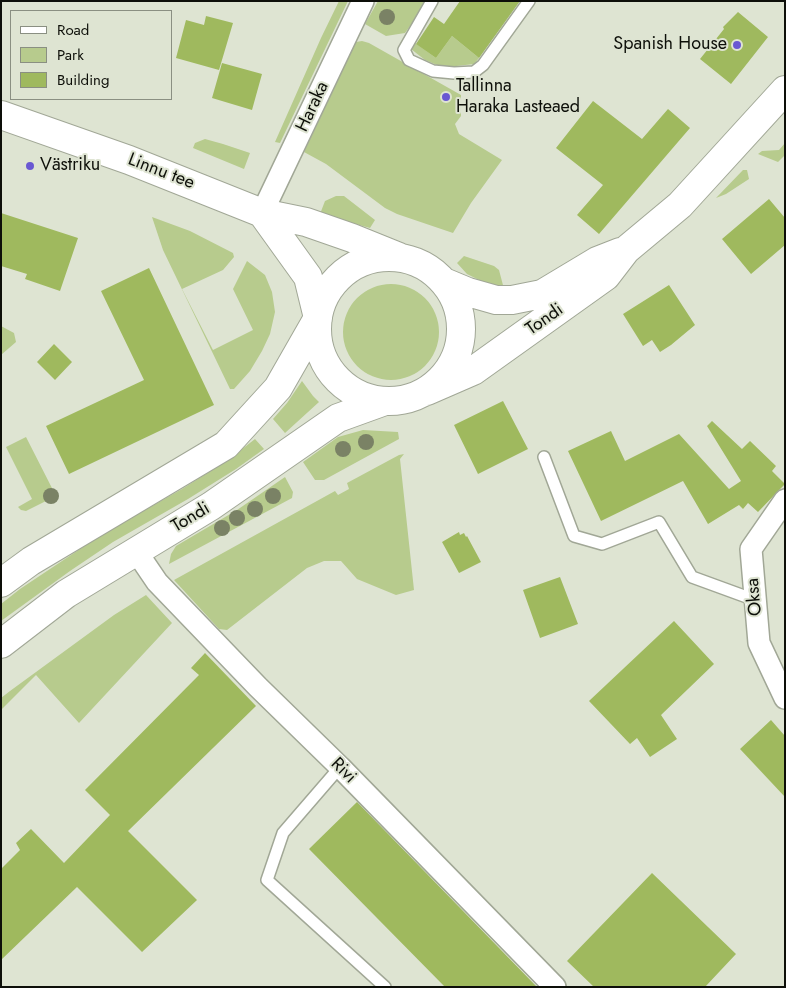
<!DOCTYPE html>
<html>
<head>
<meta charset="utf-8">
<style>
  body { margin:0 }
  #map { position:relative; width:786px; height:988px; overflow:hidden; background:#dee4d2; font-family:Jost,sans-serif }
  canvas { display:block }
  .frame { position:absolute; inset:0; border:2px solid #0d0f09; pointer-events:none }
  .legend { position:absolute; left:10px; top:10px; width:162px; height:90px; box-sizing:border-box; background:#dee4d2; border:1px solid #8a8f82; margin:0; padding:6px 9px; list-style:none; font-size:15px; color:#0d0f09 }
  .legend li { display:flex; align-items:center; gap:10px; height:25px }
  .legend b { width:25px; border:1px solid #8a8f82 }
</style>
</head>
<body>
<div id="map">
<canvas width="786" height="988"></canvas>
<div class="frame"></div>
<ul class="legend">
<li><b style="height:6px;background:#fff"></b>Road</li>
<li><b style="height:14px;background:#b7cb8d"></b>Park</li>
<li><b style="height:14px;background:#9fb95e"></b>Building</li>
</ul>
</div>
<script>
const context = document.querySelector('canvas').getContext('2d');
context.lineJoin = 'round';
function paint(path, color) { context.fillStyle = color; context.fill(path, 'evenodd'); }
const poly = rows => new Path2D(rows.map(r => 'M' + r).join(''));
function trace(path, color, width, dash) { context.strokeStyle = color; context.lineWidth = width; context.lineCap = dash ? 'butt' : 'round'; context.setLineDash(dash || []); context.stroke(path); }
function label(font, color, halo, rows, align = 'center') {
  context.font = font + ' Jost,sans-serif'; context.lineWidth = 4; context.setLineDash([]); context.textBaseline = 'middle'; context.strokeStyle = halo; context.fillStyle = color; for (const [text, x, y, turn = 0] of rows) {
    context.save(); context.translate(x, y); context.rotate((+turn || 0) * Math.PI / 180); context.textAlign = isNaN(turn) ? turn : align; if (halo) context.strokeText(text, 0, 0); context.fillText(text, 0, 0); context.restore();
  }
}
paint(poly([
  [339,1,348,1,280,143,275,142,321,38],
  [378,1,428,1,405,33,386,36,365,24],
  [452,36,479,58,474,64,448,67,437,65,425,60,411,49,415,43,436,58],
  [362,41,369,43,461,95,461,116,455,124,459,134,502,160,471,203,453,233,397,214,385,208,326,164,304,152,356,42],
  [205,139,223,144,250,153,244,169,193,148,195,143],
  [785,143,785,155,778,162,758,154,762,151,779,150],
  [743,170,747,170,749,179,726,194,716,198],
  [336,196,344,196,375,220,370,228,320,214,325,201],
  [152,217,190,231,233,253,234,257,223,270,182,289,213,350,253,330,233,289,247,261,265,275,272,292,275,312,270,334,262,351,250,371,234,389,230,389,163,250],
  [464,256,494,266,499,270,504,289,493,287,467,274,457,263],
  '343 332a48 48 0 1 1 96 0a48 48 0 1 1-96 0Z',
  [1,326,14,333,16,342,1,355],
  [302,381,313,396,319,402,285,433,273,419,287,403],
  [363,430,398,432,399,439,324,480,315,480,303,462,338,437],
  [26,437,55,494,54,497,26,511,21,510,18,507,32,499,6,447],
  [255,439,264,449,236,469,188,499,113,542,70,571,1,621,1,604,20,589,101,535,182,489,228,460],
  [404,454,400,459,414,590,396,595,357,579,341,561,324,561,307,568,227,630,219,629,174,580,335,491,338,495,349,489,347,483,399,455],
  [285,477,293,492,292,498,169,564,171,554,176,546,237,510],
  [146,595,172,623,79,723,36,675,1,710,1,698,10,691,114,615]
]), '#b7cb8d');
paint(poly([
  [460,1,520,1,479,58,452,36,436,58,416,44,434,17,444,24],
  [738,12,768,37,731,84,700,59,724,29,723,27],
  [206,16,233,23,219,70,176,58,186,20,204,25],
  [222,63,262,74,252,110,212,98],
  [593,101,642,139,668,109,690,128,599,234,577,215,603,185,556,148],
  [769,199,785,218,785,245,751,274,722,239],
  [1,213,78,238,60,291,25,279,27,274,1,266],
  [149,268,214,405,69,474,46,426,144,380,101,291],
  [669,285,695,325,671,345,660,352,652,340,643,346,623,314],
  [54,344,72,362,55,380,37,362],
  [503,401,528,449,478,474,454,425],
  [712,421,742,449,750,441,776,466,772,471,785,484,758,512,748,503,743,509,739,505,708,524,683,481,601,521,568,451,611,431,625,461,679,434,729,489,741,481,707,426],
  [459,532,460,535,464,533,466,537,467,536,481,562,459,573,442,542],
  [560,577,578,624,540,638,523,590],
  [674,621,714,664,661,715,677,739,650,757,637,738,630,744,589,701],
  [205,653,256,706,128,831,197,900,142,952,77,887,1,960,1,869,20,850,16,843,31,829,64,863,110,815,85,790,199,675,191,668],
  [771,720,785,736,785,797,740,749],
  [357,802,537,987,445,987,309,849],
  [652,873,736,954,705,987,594,987,567,961]
]), '#9fb95e');
const service = poly([
  [432,1,404,50,409,60,433,71,454,73,474,72,483,65,529,1],
  [544,457,574,536,602,544,659,522,692,577,755,600],
  [340,767,283,833,267,880,385,987]
]);
const minor = poly([
  [262,213,363,1],
  [785,500,751,549,759,643,785,698],
  [136,551,157,582,258,687,340,767,555,987]
]);
const tertiary = poly([
  [1,115,129,160,262,213,306,222,352,238,399,257],
  [262,213,308,277,318,318],
  '317 329a72 72 0 1 1 144 0a72 72 0 1 1-144 0Z',
  [444,282,468,292,496,300,512,300,542,294,597,261,620,252],
  [427,391,473,371,606,276,626,250,680,205,785,90],
  [1,583,31,561,226,445,278,388,318,318],
  [1,644,66,594,211,506,338,418,385,401]
]);
trace(service, '#a1a796', 14);
trace(minor, '#a1a796', 24);
trace(tertiary, '#a1a796', 30);
trace(service, '#fff', 11);
trace(minor, '#fff', 21);
trace(tertiary, '#fff', 28);
context.fillStyle = '#7a8265';
for (const [x, y] of [
  [387,17],
  [366,442],
  [343,449],
  [51,496],
  [273,496],
  [255,509],
  [237,518],
  [222,528]
]) { context.beginPath(); context.arc(x, y, 8, 0, 2 * Math.PI); context.fill(); }
for (const [x, y, r, color] of [
  [737,45,5,"#6958d2"],
  [446,97,5,"#6958d2"],
  [30,166,5,"#6958d2"]
]) { const dot = new Path2D(); dot.arc(x, y, r, 0, 2 * Math.PI); context.fillStyle = color; context.fill(dot); trace(dot, '#dee4d2', 2); }
label('18px', '#0d0f09', '#dee4d2', [
  ["Spanish House",727,45,"right"],
  ["Tallinna",456,87],
  ["Haraka Lasteaed",456,108],
  ["Västriku",40,166]
], 'left');
label('18px', '#0d0f09', '#dee4d2', [
  ["Haraka",313,107,-65],
  ["Linnu tee",161,172,21],
  ["Tondi",545,320,-35],
  ["Tondi",191,518,-31],
  ["Oksa",755,597,-95],
  ["Rivi",343,771,45]
]);
</script>
</body>
</html>
